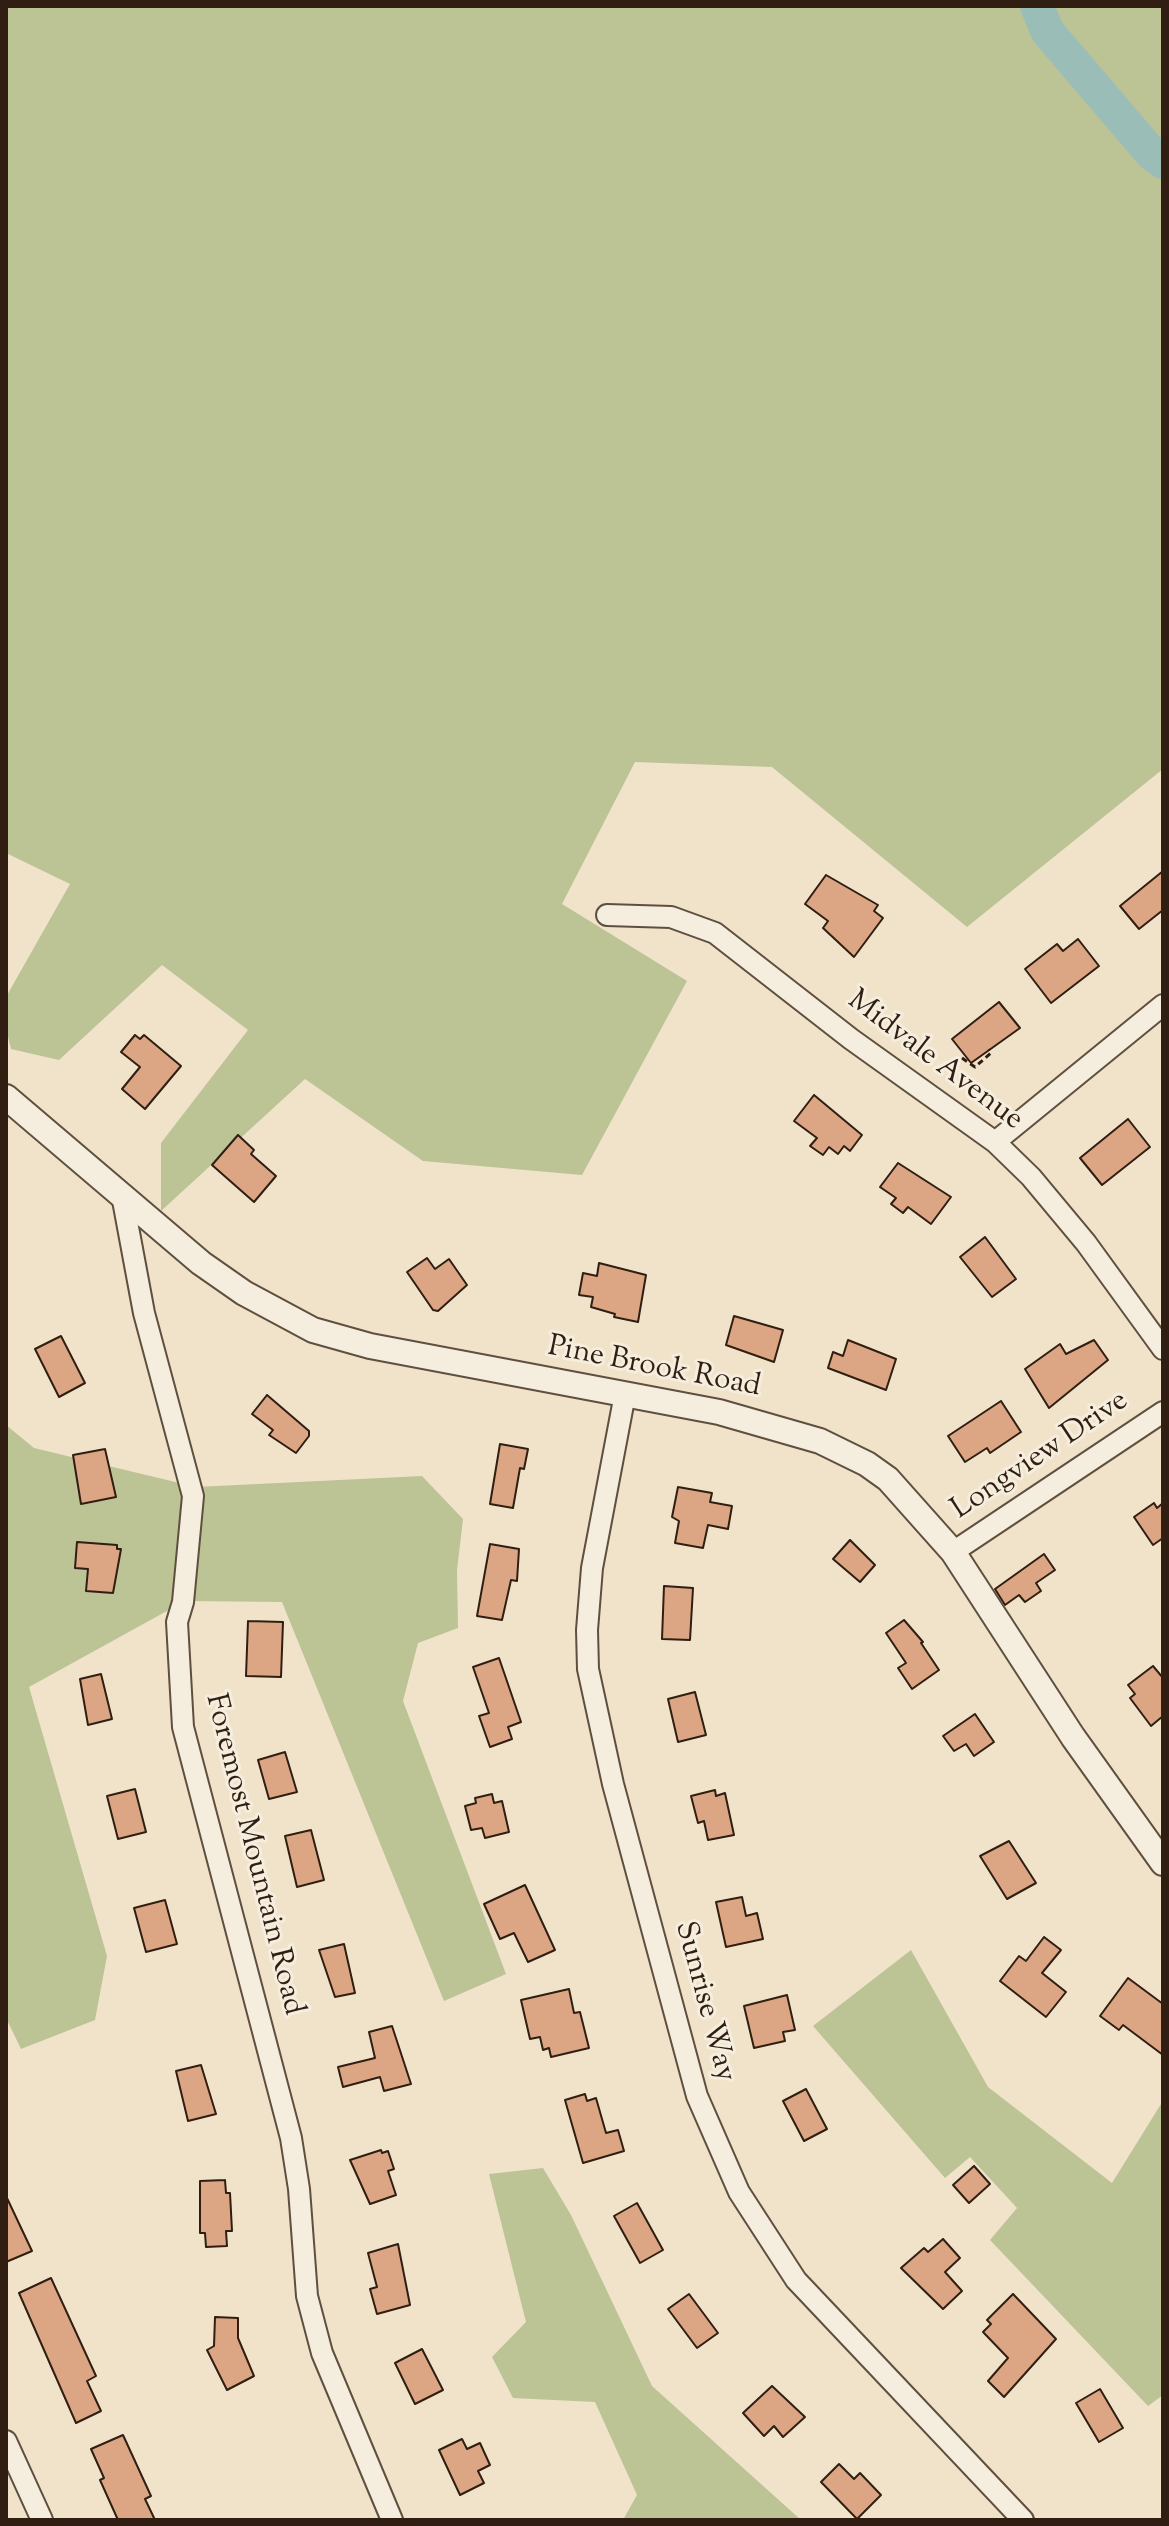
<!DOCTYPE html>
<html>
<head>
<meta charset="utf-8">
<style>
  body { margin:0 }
  #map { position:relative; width:1169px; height:2526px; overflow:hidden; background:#f0e3ca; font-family:"Sorts Mill Goudy",serif }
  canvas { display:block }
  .frame { position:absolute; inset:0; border:8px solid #2f1e11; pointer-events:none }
</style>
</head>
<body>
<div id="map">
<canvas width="1169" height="2526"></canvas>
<div class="frame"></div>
</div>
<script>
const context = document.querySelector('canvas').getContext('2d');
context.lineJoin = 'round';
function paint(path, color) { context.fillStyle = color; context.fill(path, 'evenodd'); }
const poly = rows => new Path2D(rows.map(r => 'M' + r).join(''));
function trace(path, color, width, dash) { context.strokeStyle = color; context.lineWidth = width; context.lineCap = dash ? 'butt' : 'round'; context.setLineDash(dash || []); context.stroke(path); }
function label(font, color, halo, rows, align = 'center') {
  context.font = font + ' "Sorts Mill Goudy",serif'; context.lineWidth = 6; context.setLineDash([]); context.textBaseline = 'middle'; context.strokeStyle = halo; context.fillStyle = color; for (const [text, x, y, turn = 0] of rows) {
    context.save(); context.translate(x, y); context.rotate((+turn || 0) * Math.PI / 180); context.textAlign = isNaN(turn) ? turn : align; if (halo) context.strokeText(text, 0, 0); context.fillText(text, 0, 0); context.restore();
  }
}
paint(poly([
  [6,6,1163,6,1163,769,967,927,772,767,635,762,562,904,687,981,582,1175,423,1161,305,1079,161,1211,161,1143,248,1030,162,965,59,1060,11,1049,6,1028,6,997,70,884,6,853],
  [6,1425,34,1448,196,1487,422,1476,463,1519,457,1570,458,1628,418,1643,403,1701,506,1974,444,2001,282,1602,185,1601,29,1687,107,1956,95,2020,21,2049,6,2018],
  [911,1950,988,2087,1112,2183,1161,2104,1163,2106,1163,2395,1148,2406,990,2240,1017,2208,970,2157,945,2178,813,2026],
  [543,2168,571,2215,652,2386,801,2520,623,2520,637,2495,595,2402,513,2398,492,2357,526,2322,489,2174]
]), '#bcc395');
trace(poly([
  [1037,6,1047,31,1152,154,1163,162]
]), '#9abeb7', 34);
const building = poly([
  [1163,871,1163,910,1139,929,1120,906,1163,871],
  [826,875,878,905,874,911,883,918,854,957,823,928,828,921,805,904,826,875],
  [1078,939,1099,966,1051,1003,1025,969,1057,944,1063,951,1078,939],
  [999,1002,1020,1028,971,1063,952,1039,999,1002],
  [135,1035,140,1039,144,1035,181,1066,145,1109,122,1089,140,1067,121,1052,135,1035],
  [814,1095,862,1135,850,1151,844,1146,838,1154,829,1147,823,1155,810,1146,817,1138,794,1121,814,1095],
  [1128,1119,1150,1147,1102,1185,1080,1158,1128,1119],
  [238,1135,254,1150,251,1154,276,1176,254,1202,212,1165,238,1135],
  [898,1163,951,1197,931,1224,908,1207,903,1213,891,1204,896,1198,880,1187,898,1163],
  [985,1237,1016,1279,992,1297,960,1257,985,1237],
  [427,1258,435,1269,449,1259,467,1285,438,1311,433,1310,407,1272,427,1258],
  [599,1263,646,1275,638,1322,614,1317,615,1314,591,1307,593,1297,579,1295,583,1273,597,1276,599,1263],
  [734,1316,783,1330,774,1362,726,1345,734,1316],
  [61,1336,85,1383,59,1397,35,1349,61,1336],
  [848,1340,896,1359,886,1390,828,1368,833,1352,843,1356,848,1340],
  [1094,1340,1108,1360,1049,1408,1025,1369,1060,1344,1066,1354,1094,1340],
  [267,1395,309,1431,309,1436,296,1453,269,1435,273,1430,252,1414,267,1395],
  [1001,1401,1021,1432,990,1453,987,1448,965,1462,948,1436,1001,1401],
  [500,1444,528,1449,524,1469,520,1468,513,1508,490,1504,500,1444],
  [105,1449,116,1497,81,1504,73,1455,105,1449],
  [678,1487,712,1493,710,1502,732,1506,728,1529,708,1525,703,1548,675,1543,679,1521,672,1517,678,1487],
  [1154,1503,1157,1508,1163,1503,1163,1538,1153,1545,1134,1517,1154,1503],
  [850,1540,875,1565,860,1582,833,1559,850,1540],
  [77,1542,117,1545,117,1549,121,1549,113,1593,86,1591,88,1569,75,1568,77,1542],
  [490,1544,519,1549,517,1581,511,1580,502,1620,477,1616,490,1544],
  [1044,1554,1055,1570,1036,1583,1041,1591,1025,1602,1019,1595,1005,1605,995,1589,1044,1554],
  [664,1586,693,1588,690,1640,662,1639,664,1586],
  [904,1620,923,1642,921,1643,939,1670,912,1689,898,1668,906,1663,886,1633,904,1620],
  [248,1621,283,1622,281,1677,246,1676,248,1621],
  [499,1658,521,1722,508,1727,512,1739,490,1747,479,1716,489,1713,473,1667,499,1658],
  [1153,1666,1163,1678,1163,1716,1151,1726,1130,1698,1135,1694,1128,1685,1153,1666],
  [101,1674,112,1719,88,1725,80,1679,101,1674],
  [695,1692,706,1735,678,1742,668,1699,695,1692],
  [975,1714,994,1742,974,1756,966,1744,954,1751,943,1736,975,1714],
  [285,1752,297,1792,269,1799,258,1760,285,1752],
  [135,1789,146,1832,118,1839,107,1796,135,1789],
  [715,1790,716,1796,725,1793,734,1835,708,1840,704,1821,698,1823,691,1796,715,1790],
  [492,1794,494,1803,502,1801,509,1832,485,1838,482,1828,471,1830,465,1806,476,1803,475,1798,492,1794],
  [311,1830,324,1880,297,1887,285,1836,311,1830],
  [1009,1841,1036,1883,1007,1899,980,1856,1009,1841],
  [525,1885,555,1950,528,1962,514,1933,500,1939,484,1904,525,1885],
  [742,1897,746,1916,757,1913,763,1939,726,1947,716,1902,742,1897],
  [165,1900,177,1944,146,1952,134,1908,165,1900],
  [1044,1937,1061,1950,1042,1973,1066,1992,1046,2017,1000,1981,1019,1956,1026,1961,1044,1937],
  [344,1944,355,1993,335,1997,319,1950,344,1944],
  [1128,1978,1163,2004,1163,2055,1123,2025,1119,2030,1100,2016,1128,1978],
  [569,1989,574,2013,580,2012,589,2048,551,2057,549,2048,543,2050,540,2037,530,2039,521,2000,569,1989],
  [787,1995,795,2030,783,2032,785,2041,754,2048,744,2006,787,1995],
  [392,2026,411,2084,384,2091,380,2077,343,2087,338,2067,375,2058,369,2032,392,2026],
  [201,2065,216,2114,188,2121,176,2071,201,2065],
  [806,2089,827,2129,804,2141,783,2101,806,2089],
  [585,2094,587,2101,596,2098,606,2133,618,2130,624,2151,583,2163,565,2100,585,2094],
  [381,2150,382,2153,388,2151,394,2169,388,2171,396,2195,370,2204,350,2160,381,2150],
  [974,2166,990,2184,969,2203,953,2185,974,2166],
  [225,2180,226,2193,230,2193,232,2231,226,2231,227,2246,206,2247,205,2233,200,2233,200,2181,225,2180],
  [6,2196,32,2251,6,2262,6,2196],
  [637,2203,663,2250,640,2263,614,2216,637,2203],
  [943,2239,960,2258,945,2272,962,2291,943,2309,901,2268,924,2248,928,2252,943,2239],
  [398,2244,410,2305,377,2314,370,2289,377,2287,368,2253,398,2244],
  [51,2278,96,2376,87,2381,101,2411,76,2423,19,2293,51,2278],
  [689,2294,718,2333,697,2348,668,2309,689,2294],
  [1013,2294,1056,2339,1004,2397,988,2381,1008,2358,983,2332,991,2324,987,2320,1013,2294],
  [215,2317,238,2318,238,2338,254,2376,227,2390,207,2350,214,2346,215,2317],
  [422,2349,443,2390,415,2404,395,2363,422,2349],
  [772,2386,805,2417,783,2437,774,2426,764,2436,743,2413,772,2386],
  [1100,2389,1123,2428,1099,2442,1076,2403,1100,2389],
  [123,2435,151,2496,145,2499,155,2520,118,2520,100,2480,104,2478,91,2449,123,2435],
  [462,2439,467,2449,480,2443,490,2465,478,2471,484,2483,460,2495,439,2450,462,2439],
  [839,2464,854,2479,860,2473,881,2495,857,2519,821,2482,839,2464]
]);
paint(building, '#dca685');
trace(building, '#2f1e11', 2);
const minor = poly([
  [607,915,671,917,715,933,851,1039,995,1142,1031,1177,1086,1243,1163,1349],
  [995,1142,1163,1005],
  [122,1195,144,1313,193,1496,183,1602,177,1622,183,1727,291,2138,299,2189,307,2296,322,2353,392,2520],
  [625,1394,592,1568,587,1630,588,1669,613,1784,697,2096,739,2192,796,2280,1023,2520],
  [953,1552,1163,1412],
  [6,2441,42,2520]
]);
const tertiary = poly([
  [6,1097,201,1263,244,1293,313,1330,370,1346,719,1412,820,1441,867,1464,888,1479,953,1552,1073,1737,1163,1863]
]);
trace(minor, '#5f4f3f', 24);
trace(tertiary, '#5f4f3f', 28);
trace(poly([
  [962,1058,975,1067,991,1053,989,1049]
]), '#2f1e11', 3, [6, 4]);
trace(minor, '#f5eddd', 20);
trace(tertiary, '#f5eddd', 24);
label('30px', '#2f1e11', '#f5eddd', [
  ["Midvale Avenue",934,1062,37],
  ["Pine Brook Road",654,1369,11],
  ["Longview Drive",1041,1457,-34],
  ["Foremost Mountain Road",252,1855,76],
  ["Sunrise Way",703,2002,75]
]);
</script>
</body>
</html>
